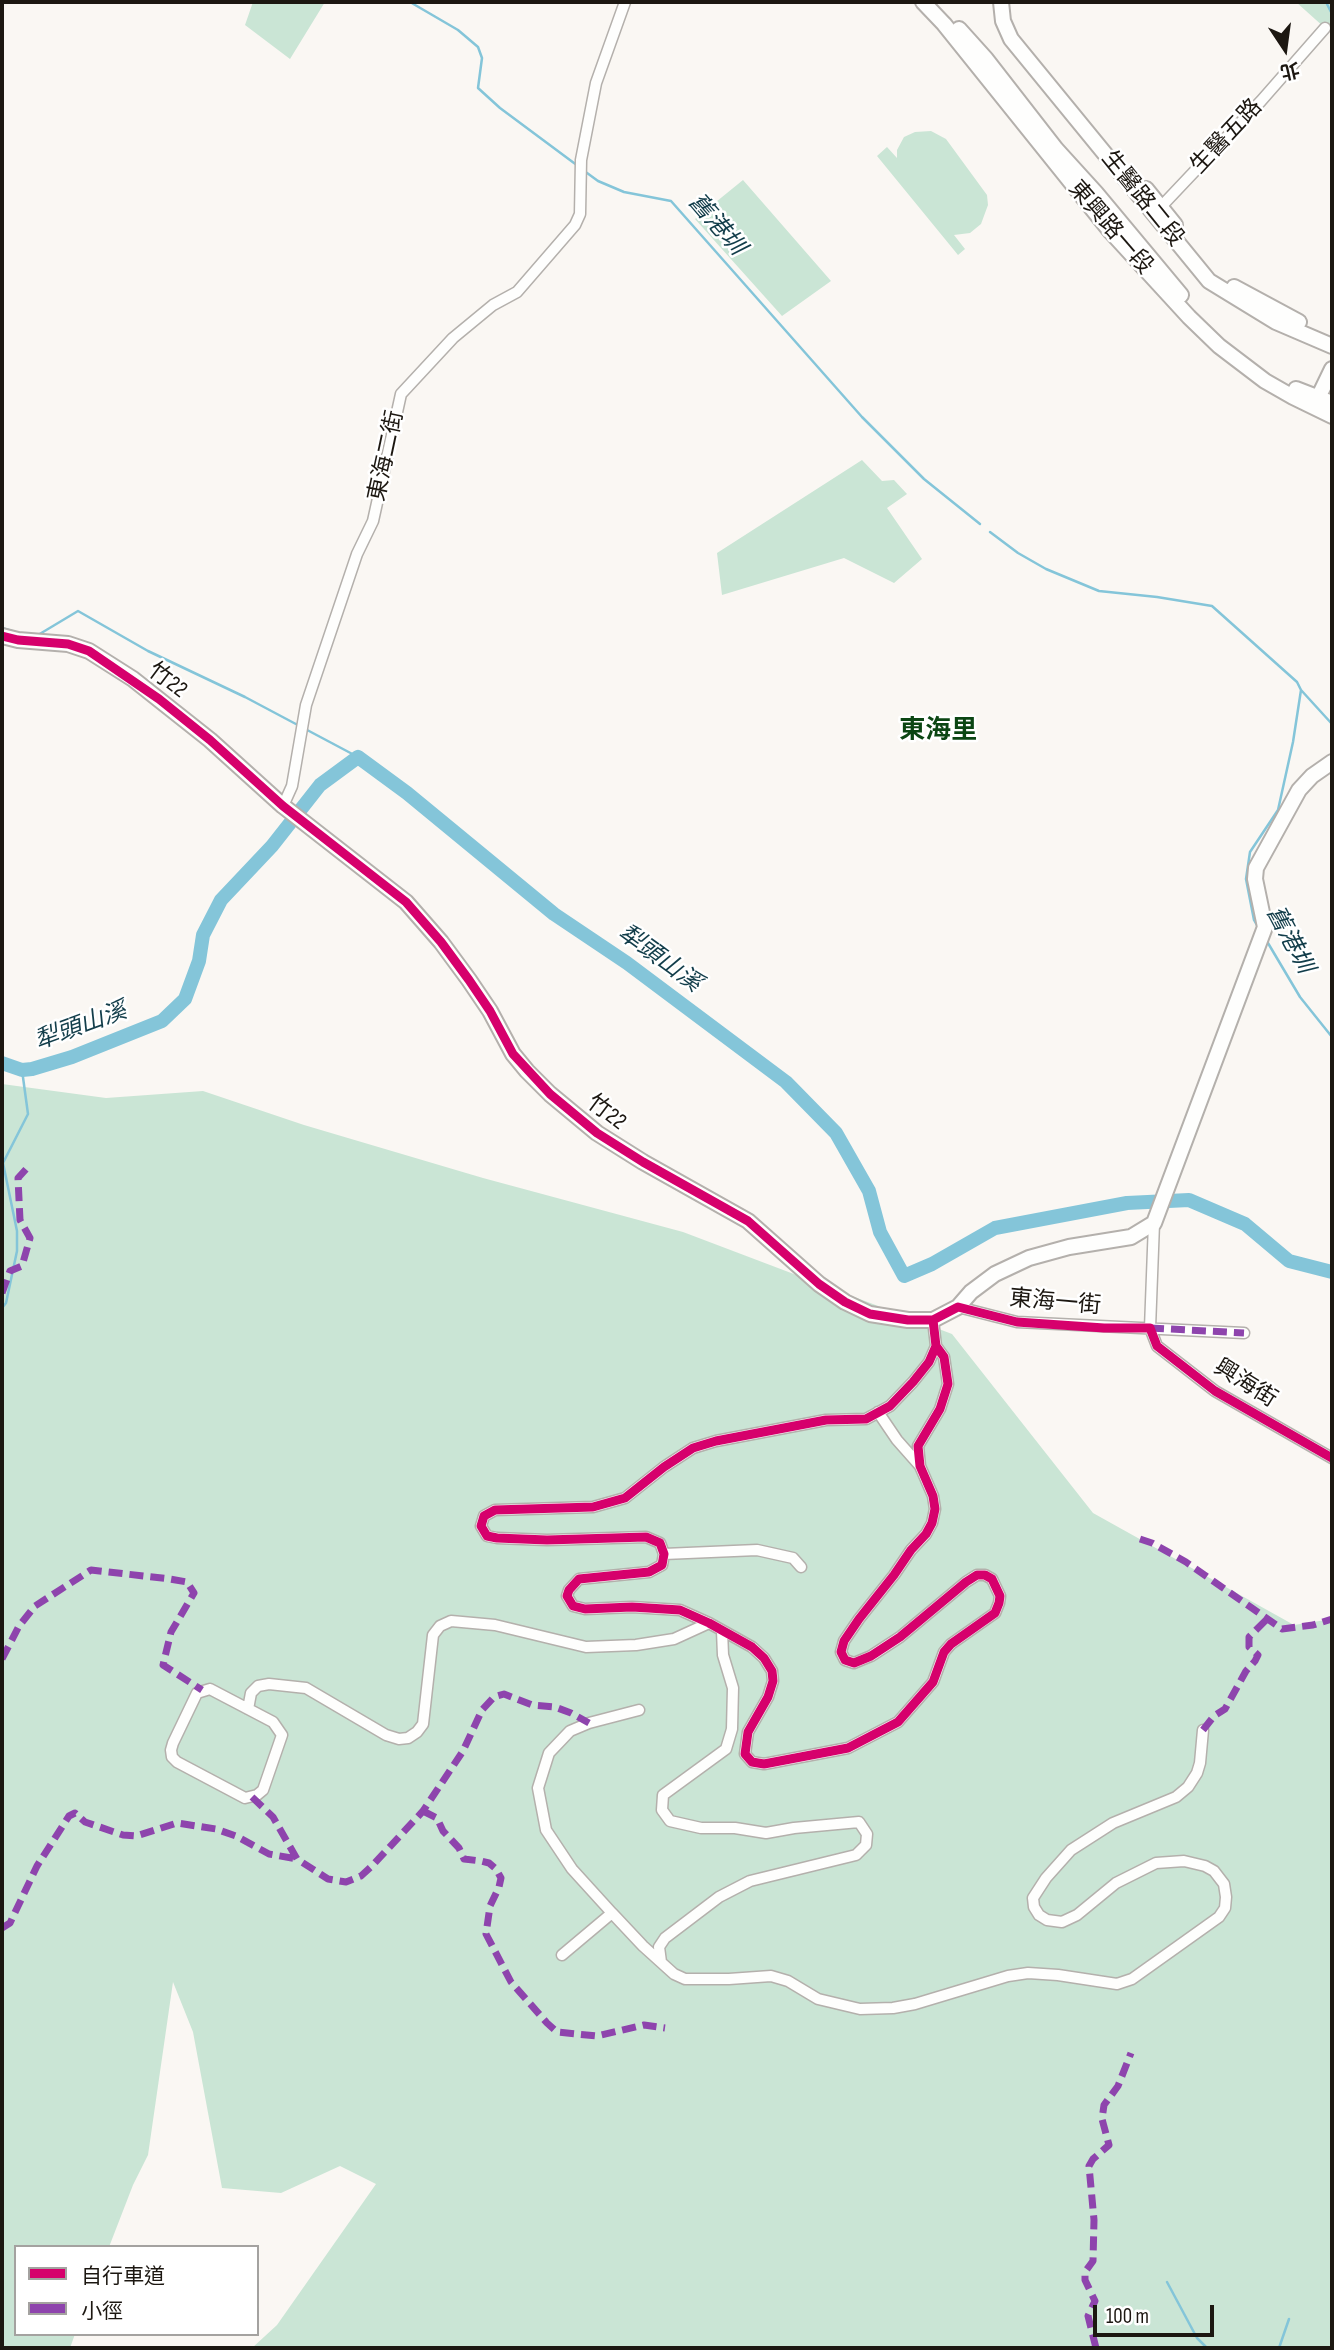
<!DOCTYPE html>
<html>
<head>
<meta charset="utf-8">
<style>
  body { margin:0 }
  #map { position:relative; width:1334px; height:2350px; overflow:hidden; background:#faf7f3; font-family:"Sofia Sans Condensed","Noto Sans TC",sans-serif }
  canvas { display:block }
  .frame { position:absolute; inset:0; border:4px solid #1c1711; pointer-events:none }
  .legend { position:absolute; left:14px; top:2245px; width:245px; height:91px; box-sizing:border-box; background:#fff; border:2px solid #a4a2a0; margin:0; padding:9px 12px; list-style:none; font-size:21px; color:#1c1711 }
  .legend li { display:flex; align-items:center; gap:14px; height:35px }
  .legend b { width:35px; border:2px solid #a4a2a0 }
  .north { position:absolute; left:1250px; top:14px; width:70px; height:70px; -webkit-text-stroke:5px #fff; paint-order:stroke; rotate:167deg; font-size:19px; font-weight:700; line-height:28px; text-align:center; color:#1c1711 }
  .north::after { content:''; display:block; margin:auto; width:24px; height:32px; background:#1c1711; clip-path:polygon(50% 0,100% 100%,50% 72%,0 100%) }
  .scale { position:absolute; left:1093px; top:2305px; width:121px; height:32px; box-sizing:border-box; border:4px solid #1c1711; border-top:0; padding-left:9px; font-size:21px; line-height:24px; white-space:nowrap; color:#1c1711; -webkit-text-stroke:5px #fff; paint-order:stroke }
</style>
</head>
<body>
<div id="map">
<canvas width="1334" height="2350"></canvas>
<div class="frame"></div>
<ul class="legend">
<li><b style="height:9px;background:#d6006c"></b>自行車道</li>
<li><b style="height:9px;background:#8e44ad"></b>小徑</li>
</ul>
<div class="north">北</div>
<div class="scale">100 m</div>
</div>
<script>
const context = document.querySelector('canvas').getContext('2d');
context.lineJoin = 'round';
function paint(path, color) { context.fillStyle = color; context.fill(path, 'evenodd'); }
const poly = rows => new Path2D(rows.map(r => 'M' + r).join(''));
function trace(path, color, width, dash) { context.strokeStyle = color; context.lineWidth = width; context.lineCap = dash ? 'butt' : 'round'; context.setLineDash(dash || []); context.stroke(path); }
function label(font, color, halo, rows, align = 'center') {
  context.font = font + ' "Sofia Sans Condensed","Noto Sans TC",sans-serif'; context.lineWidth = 5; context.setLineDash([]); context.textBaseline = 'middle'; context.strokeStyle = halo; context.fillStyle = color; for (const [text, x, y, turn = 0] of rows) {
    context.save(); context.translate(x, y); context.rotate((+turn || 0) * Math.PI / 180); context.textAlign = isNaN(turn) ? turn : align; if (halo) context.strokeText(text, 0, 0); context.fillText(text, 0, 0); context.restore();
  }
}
paint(poly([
  [253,2,325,2,290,59,245,25],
  [1296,2,1332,2,1332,33,1325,28],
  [931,131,946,139,987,195,988,205,981,224,970,233,954,235,965,249,958,255,877,156,887,147,897,158,897,150,904,137,915,132],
  [743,180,831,281,782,316,695,219],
  [862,460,882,481,894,480,907,494,887,508,922,559,894,583,844,558,722,595,717,553],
  [2,1084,106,1098,203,1091,304,1125,483,1178,683,1232,952,1334,1093,1513,1294,1625,1332,1619,1332,2348,252,2348,277,2325,376,2184,340,2166,281,2193,222,2188,193,2032,173,1982,148,2155,133,2185,109,2247,16,2247,16,2334,75,2334,70,2348,2,2348]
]), '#cae5d5');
trace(poly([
  [410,2,458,30,478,47,482,58,478,88,500,108,578,166],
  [1326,2,1332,14],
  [583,170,598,181,624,192,671,201,862,417,924,479,980,524],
  [990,532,1018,553,1046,569,1099,591,1157,597,1212,606,1297,682,1301,690,1293,742,1278,810,1250,852,1246,879,1254,920,1258,927],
  [2,628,12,631],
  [38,635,78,611,148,651,245,697,358,757],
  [1301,690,1332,724],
  [1265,938,1300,997,1332,1037],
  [2,1308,6,1303,17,1251,17,1231,3,1163,28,1114,22,1070],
  [1167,2282,1197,2338,1207,2348],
  [1279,2348,1289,2319]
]), '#84c5d9', 2.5);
trace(poly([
  [2,1063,22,1070,32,1069,72,1057,162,1021,185,999,199,961,203,935,221,900,272,846,320,785,358,757,407,793,554,914,627,963,786,1082,836,1133,869,1191,880,1232,904,1276,932,1264,995,1228,1127,1203,1189,1200,1245,1224,1289,1261,1332,1272]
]), '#84c5d9', 14);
const street = poly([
  [1157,211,1261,101,1325,28],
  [283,806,292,786,306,705,357,554,373,521,401,394,453,338,493,305,517,292,575,225,580,214,581,160,596,83,625,2],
  [1154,1223,1150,1328,1157,1346,1215,1391,1332,1458],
  [958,1307,1017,1322,1244,1333],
  [933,1320,936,1346,944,1357,948,1384,940,1409,918,1446,920,1466,933,1496,935,1509,932,1523,926,1534,911,1550,894,1575,859,1619,844,1641,841,1652,845,1660,854,1663,871,1656,900,1637,966,1582,977,1575,985,1575,992,1579,1000,1596,999,1603,995,1613,951,1644,944,1652,933,1682,898,1722,848,1748,764,1764,752,1762,745,1754,748,1732,768,1697,773,1681,772,1671,764,1658,752,1647,709,1623,680,1610,632,1607,585,1609,573,1606,567,1596,569,1590,579,1579,649,1572,662,1565,664,1554,660,1543,646,1537,547,1540,497,1538,487,1536,481,1526,484,1516,495,1510,593,1507,625,1498,664,1467,693,1448,716,1441,826,1420,866,1419,890,1406,913,1382,929,1362,936,1346],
  [878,1412,897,1440,920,1466],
  [664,1554,757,1550,793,1558,801,1567],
  [210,1689,273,1722,282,1735,263,1790,257,1795,245,1798,177,1762,172,1757,171,1750,173,1743,197,1693,210,1689],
  [248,1709,251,1693,258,1686,269,1684,306,1688,386,1735,399,1739,408,1738,417,1732,423,1724,433,1635,440,1626,451,1621,495,1625,586,1647,636,1645,674,1639,709,1623],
  [612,1913,572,1869,546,1830,538,1788,549,1753,570,1731,589,1723,639,1710],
  [562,1955,612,1913,643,1946,674,1974,685,1979,729,1979,771,1976,788,1981,818,1999,860,2009,893,2008,915,2004,1008,1976,1028,1973,1058,1975,1117,1984,1132,1979,1219,1917,1225,1908,1226,1897,1224,1884,1214,1871,1205,1866,1184,1861,1156,1863,1116,1883,1077,1915,1062,1922,1047,1920,1039,1915,1034,1907,1033,1898,1046,1878,1071,1850,1113,1823,1176,1797,1188,1787,1197,1773,1200,1763,1203,1730],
  [661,1962,659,1947,665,1938,719,1897,750,1881,856,1855,866,1845,867,1834,859,1822,794,1828,766,1833,735,1828,701,1828,670,1821,662,1810,663,1795,726,1749,732,1729,733,1688,723,1655,722,1631]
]);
const secondary = poly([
  [923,2,944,24,1111,232,1189,317,1219,346,1265,381,1293,397,1332,416],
  [1001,2,1003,21,1011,39,1209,281,1276,322,1332,346],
  [959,29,986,59,1056,149,1096,193,1181,295],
  [1146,189,1175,225],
  [1234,287,1299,322],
  [1296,389,1332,403],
  [1318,404,1318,398,1332,369],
  [2,636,18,640,68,644,89,651,133,679,210,740,283,806,406,902,441,942,469,980,490,1011,513,1054,527,1071,550,1094,597,1133,643,1162,748,1221,819,1284,845,1302,870,1314,908,1320,933,1320,958,1307,971,1292,995,1274,1029,1258,1069,1247,1131,1237,1154,1223,1265,927,1255,879,1256,868,1299,790,1312,776,1332,762]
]);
trace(street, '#b4b0ac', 13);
trace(secondary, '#b4b0ac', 18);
trace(street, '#fefefd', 10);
trace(secondary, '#fefefd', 14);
trace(poly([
  [2,1293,10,1271,22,1266,30,1238,20,1220,18,1178,28,1167],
  [1150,1328,1244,1333],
  [1140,1539,1152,1543,1186,1562,1282,1629,1313,1625,1332,1619],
  [2,1659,19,1626,35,1606,91,1570,170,1579,187,1582,194,1593,171,1632,163,1665,202,1690],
  [1203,1730,1214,1716,1225,1709,1246,1671,1255,1661,1258,1655,1249,1647,1249,1637,1267,1619],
  [252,1797,273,1817,297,1859,328,1879,346,1882,361,1876,372,1866,423,1811,463,1751,482,1710,494,1697,504,1694,532,1705,555,1707,571,1713,589,1723],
  [423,1811,437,1818,443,1831,459,1848,464,1859,481,1861,489,1863,496,1869,501,1878,499,1887,490,1906,486,1934,511,1982,547,2023,557,2032,597,2036,644,2025,665,2028],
  [2,1928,10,1923,37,1866,69,1816,75,1813,85,1822,123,1835,136,1836,177,1823,216,1829,236,1836,269,1854,297,1859],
  [1096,2348,1088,2316,1095,2301,1085,2280,1085,2272,1093,2261,1094,2220,1089,2166,1093,2159,1109,2145,1102,2119,1104,2105,1118,2086,1131,2053]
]), '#8e44ad', 7, [14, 7]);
trace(poly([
  [2,636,18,640,68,644,89,651,159,699,210,740,283,806,406,902,441,942,469,980,490,1011,513,1054,550,1094,597,1133,643,1162,748,1221,819,1284,845,1302,870,1314,908,1320,933,1320,958,1307,1017,1322,1104,1328,1150,1328,1157,1346,1215,1391,1332,1458],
  [933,1320,936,1346,944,1357,948,1384,940,1409,918,1446,920,1466,933,1496,935,1509,932,1523,926,1534,911,1550,894,1575,859,1619,844,1641,841,1652,845,1660,854,1663,871,1656,900,1637,966,1582,977,1575,985,1575,992,1579,1000,1596,999,1603,995,1613,951,1644,944,1652,933,1682,898,1722,848,1748,764,1764,752,1762,745,1754,748,1732,768,1697,773,1681,772,1671,764,1658,752,1647,709,1623,680,1610,632,1607,585,1609,573,1606,567,1596,569,1590,579,1579,649,1572,662,1565,664,1554,660,1543,646,1537,547,1540,497,1538,487,1536,481,1526,484,1516,495,1510,593,1507,625,1498,664,1467,693,1448,716,1441,826,1420,866,1419,890,1406,913,1382,929,1362,936,1346]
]), '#d6006c', 9);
label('23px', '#1c1711', '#fff', [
  ["生醫五路",1227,137,-47],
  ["生醫路二段",1142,199,51],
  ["東興路一段",1110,228,49],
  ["東海二街",387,456,-78],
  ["竹22",167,681,37],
  ["竹22",606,1113,37],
  ["東海一街",1055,1303,5],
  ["興海街",1245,1384,32]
]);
label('italic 24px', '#123d4a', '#fff', [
  ["舊港圳",716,225,49],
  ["舊港圳",1289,940,62],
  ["犁頭山溪",659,959,36],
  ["犁頭山溪",81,1027,-20]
]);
label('bold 26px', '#0b4613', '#fff', [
  ["東海里",938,731]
]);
</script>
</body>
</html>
